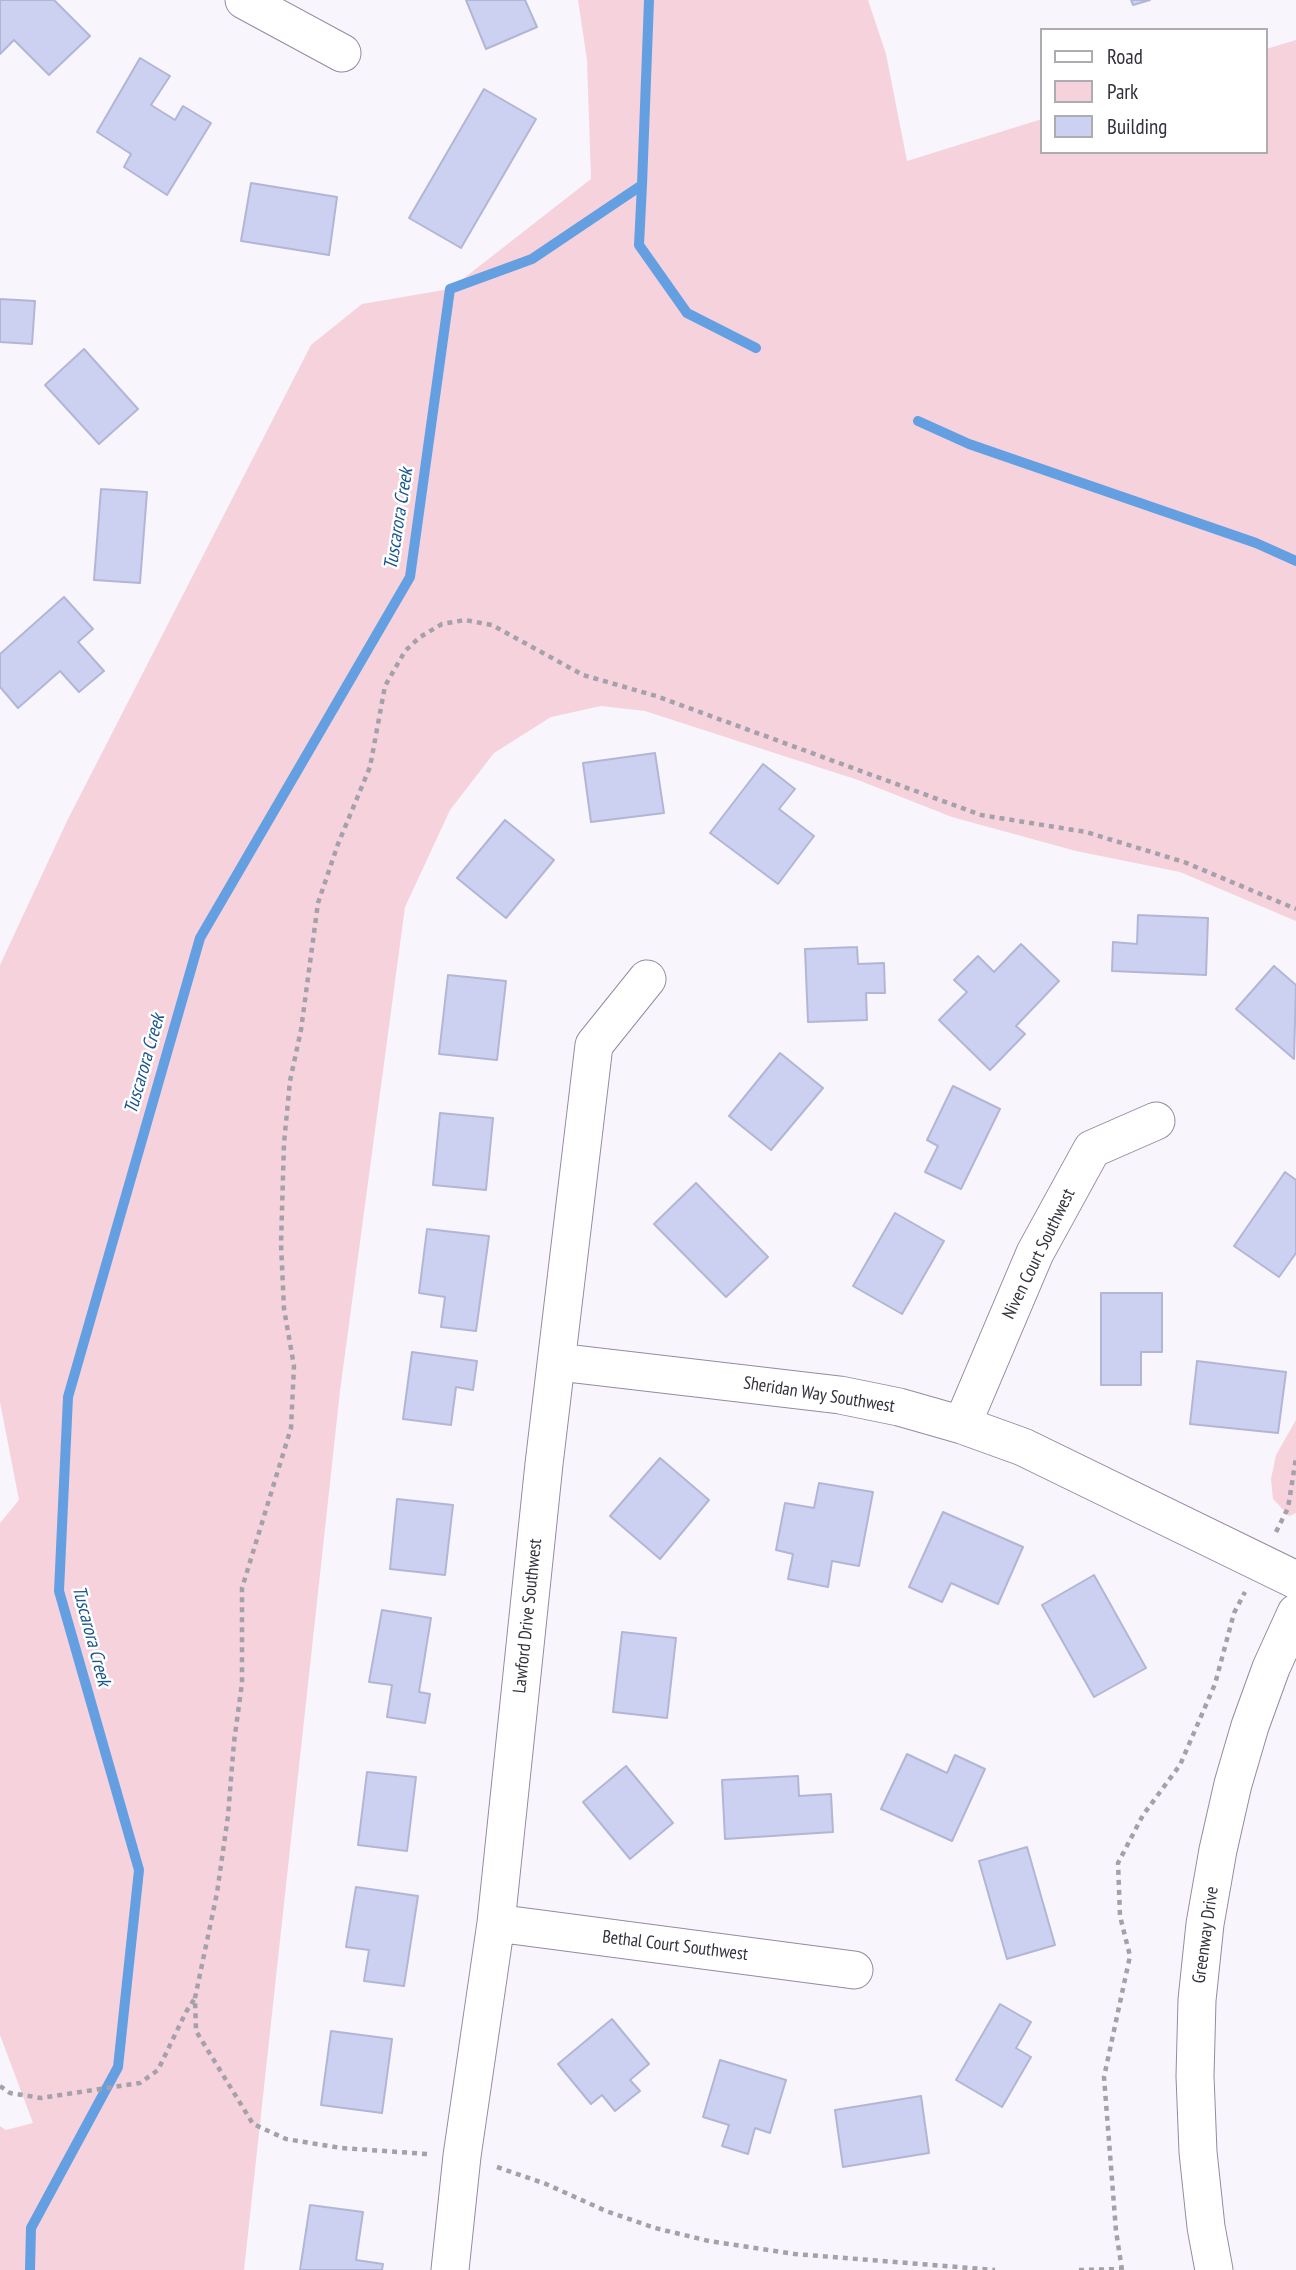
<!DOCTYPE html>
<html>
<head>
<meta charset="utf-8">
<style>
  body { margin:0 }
  #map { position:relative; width:1296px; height:2270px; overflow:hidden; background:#f8f5fc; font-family:"PT Sans Narrow",sans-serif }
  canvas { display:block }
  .legend { position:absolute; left:1040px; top:28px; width:228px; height:126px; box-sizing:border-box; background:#fff; border:2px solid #aeacb1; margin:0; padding:9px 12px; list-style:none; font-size:21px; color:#35303c }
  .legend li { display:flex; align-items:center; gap:14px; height:35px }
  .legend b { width:35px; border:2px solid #aeacb1 }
</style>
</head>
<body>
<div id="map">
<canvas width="1296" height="2270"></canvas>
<ul class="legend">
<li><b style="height:9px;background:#fff"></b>Road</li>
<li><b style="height:19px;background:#f6d2dc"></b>Park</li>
<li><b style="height:19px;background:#cdd1f1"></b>Building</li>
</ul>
</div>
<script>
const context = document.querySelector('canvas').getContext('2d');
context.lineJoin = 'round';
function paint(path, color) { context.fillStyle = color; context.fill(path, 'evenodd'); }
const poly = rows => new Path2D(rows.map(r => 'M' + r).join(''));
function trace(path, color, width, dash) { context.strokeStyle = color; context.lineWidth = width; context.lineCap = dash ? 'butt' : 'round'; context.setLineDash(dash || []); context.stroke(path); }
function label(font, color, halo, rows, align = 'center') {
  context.font = font + ' "PT Sans Narrow",sans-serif'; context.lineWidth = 5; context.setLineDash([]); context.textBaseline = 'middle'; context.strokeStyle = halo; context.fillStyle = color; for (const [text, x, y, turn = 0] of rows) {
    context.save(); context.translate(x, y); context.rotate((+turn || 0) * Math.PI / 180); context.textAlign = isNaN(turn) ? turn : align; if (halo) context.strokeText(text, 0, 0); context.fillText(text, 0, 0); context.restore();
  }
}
paint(poly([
  [578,0,868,0,886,54,907,161,1042,119,1042,152,1266,152,1266,49,1296,40,1296,921,1180,872,1076,851,952,817,858,780,645,711,601,706,551,717,494,753,450,810,405,907,340,1391,244,2270,0,2270,0,2126,6,2130,33,2123,0,2035,0,1523,19,1500,0,1402,0,965,67,821,311,345,362,304,450,289,591,179,587,60],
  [1296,1420,1296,1513,1289,1516,1273,1499,1271,1479,1276,1455]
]), '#f6d2dc');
trace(poly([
  [642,185,639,245,687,313,756,348],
  [918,421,969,444,1256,543,1296,561],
  [30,2270,31,2228,118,2067,139,1870,59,1591,68,1397,200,938,410,577,450,289,532,259,642,185,649,0]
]), '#64a0e1', 10);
const building = poly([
  [0,0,54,0,90,36,49,75,14,40,0,54,0,0],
  [466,0,525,0,537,27,486,49,466,0],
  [1131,0,1150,0,1133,5,1131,0],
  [140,58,170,76,151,105,175,120,183,106,211,123,167,195,124,167,131,154,97,132,140,58],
  [484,89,536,119,461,248,409,218,484,89],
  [251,183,337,197,329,255,241,241,251,183],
  [0,299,35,301,32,344,0,342,0,299],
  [84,349,138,409,99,444,45,385,84,349],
  [101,489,147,492,140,583,94,580,101,489],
  [64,597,93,629,78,642,104,671,79,692,60,671,18,708,0,687,0,654,64,597],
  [655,753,664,813,591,822,583,763,655,753],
  [763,764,795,789,779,809,814,836,778,884,710,833,763,764],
  [505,820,554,860,506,918,457,878,505,820],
  [1138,915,1208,918,1206,975,1112,971,1113,942,1137,944,1138,915],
  [1021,944,1059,981,1016,1026,1025,1034,990,1070,939,1020,967,992,954,980,978,956,994,972,1021,944],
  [857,947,858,964,884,963,885,993,866,993,867,1020,808,1022,805,949,857,947],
  [1274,966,1296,985,1294,1059,1236,1009,1274,966],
  [448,975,506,981,497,1060,439,1054,448,975],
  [780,1053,823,1088,771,1150,729,1116,780,1053],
  [953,1086,1000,1109,961,1189,925,1172,938,1146,927,1140,953,1086],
  [440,1113,493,1118,486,1190,433,1185,440,1113],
  [1285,1172,1296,1180,1296,1253,1279,1277,1234,1246,1285,1172],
  [696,1183,768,1257,726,1297,654,1224,696,1183],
  [895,1213,944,1241,902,1314,853,1286,895,1213],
  [427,1229,489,1236,476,1331,441,1327,445,1297,419,1293,427,1229],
  [1101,1293,1162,1293,1162,1352,1141,1352,1141,1385,1101,1385,1101,1293],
  [412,1352,477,1361,473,1390,456,1387,451,1425,403,1419,412,1352],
  [1197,1361,1286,1372,1278,1433,1190,1424,1197,1361],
  [660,1458,709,1500,660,1559,610,1516,660,1458],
  [819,1483,873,1492,859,1566,832,1561,828,1587,788,1579,793,1554,776,1550,785,1503,814,1508,819,1483],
  [397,1499,453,1505,445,1575,390,1569,397,1499],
  [943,1512,1023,1547,998,1604,951,1583,942,1602,909,1587,943,1512],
  [1094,1575,1146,1668,1094,1697,1042,1605,1094,1575],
  [382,1610,431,1618,419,1692,430,1694,425,1723,387,1717,392,1685,369,1682,382,1610],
  [622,1632,676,1638,667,1718,613,1712,622,1632],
  [907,1754,947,1773,955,1755,985,1769,952,1841,881,1809,907,1754],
  [626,1766,673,1823,630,1859,583,1802,626,1766],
  [367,1772,416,1777,407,1851,358,1845,367,1772],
  [798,1776,799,1796,831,1794,833,1832,725,1839,722,1780,798,1776],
  [1027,1847,1055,1945,1007,1959,979,1861,1027,1847],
  [356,1887,418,1896,404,1986,364,1981,369,1950,346,1947,356,1887],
  [1000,2004,1031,2022,1016,2048,1031,2057,1002,2107,956,2080,1000,2004],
  [612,2019,649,2064,630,2080,640,2091,615,2111,602,2095,591,2104,558,2064,612,2019],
  [331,2031,392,2039,382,2113,321,2105,331,2031],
  [720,2060,786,2080,770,2133,755,2128,748,2154,722,2146,729,2125,703,2117,720,2060],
  [921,2096,929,2153,843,2167,835,2110,921,2096],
  [310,2205,363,2212,356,2260,383,2264,382,2270,300,2270,310,2205]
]);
paint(building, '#cdd1f1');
trace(building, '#b2b6d6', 2);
const minor = poly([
  [244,0,342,53],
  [558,1362,840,1395,899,1407,962,1425,1023,1447,1296,1580],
  [962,1425,1035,1253,1092,1149,1156,1121],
  [496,1923,854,1970],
  [450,2270,462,2156,496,1923,544,1464,594,1045,647,979],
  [1214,2270,1206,2227,1198,2152,1195,2076,1197,2000,1205,1924,1218,1850,1233,1784,1250,1726,1271,1668,1296,1613]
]);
trace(minor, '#9689a5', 39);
trace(poly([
  [1276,1532,1288,1508,1296,1458],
  [0,2086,10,2093,41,2098,140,2083,158,2070,186,2012,195,1998],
  [427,2154,341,2148,286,2139,253,2124,196,2031,195,1998,217,1893,228,1816,234,1742,242,1683,242,1588,291,1428,294,1366,284,1309,281,1244,284,1143,290,1081,301,1030,318,903,338,844,370,767,385,686,405,651,420,637,442,624,465,620,492,625,583,675,656,696,981,815,1086,832,1184,862,1296,909],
  [497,2167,546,2184,606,2211,655,2228,709,2241,795,2254,995,2270],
  [1079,2270,1122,2269],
  [1122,2270,1116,2231,1104,2077,1130,1956,1120,1916,1118,1863,1143,1815,1180,1765,1215,1684,1234,1613,1245,1592]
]), '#a5a1aa', 4.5, [5, 5]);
trace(minor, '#fff', 37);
label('18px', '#35303c', '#fff', [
  ["Niven Court Southwest",1039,1254,-64],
  ["Sheridan Way Southwest",819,1395,9],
  ["Lawford Drive Southwest",528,1616,-84],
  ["Greenway Drive",1206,1935,-82],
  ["Bethal Court Southwest",675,1946,7]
]);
label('italic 19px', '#175591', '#fff', [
  ["Tuscarora Creek",399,519,-81],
  ["Tuscarora Creek",145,1064,-74],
  ["Tuscarora Creek",91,1636,75]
]);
</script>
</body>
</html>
